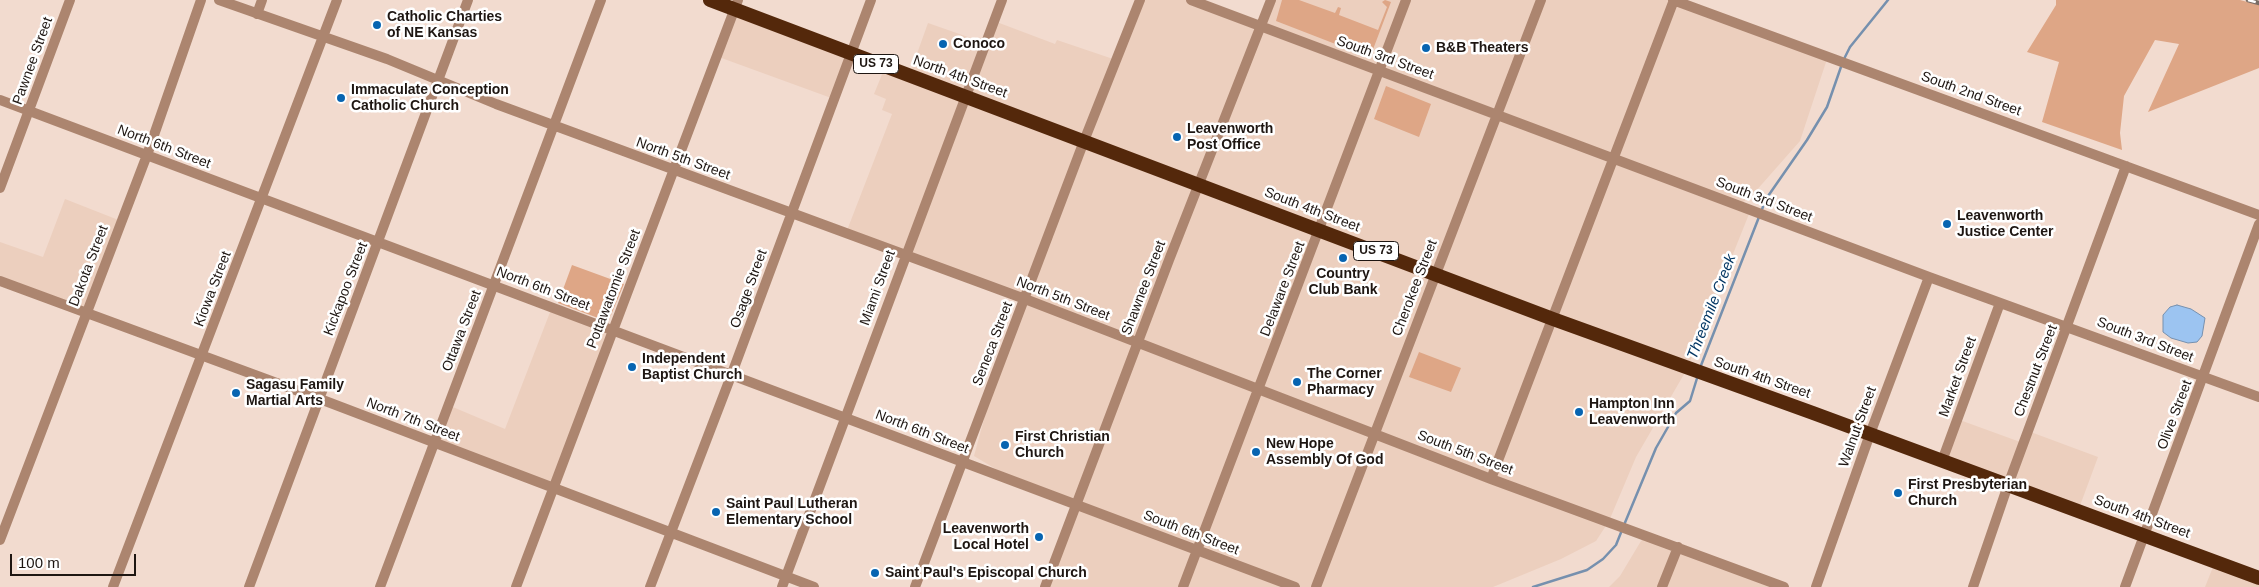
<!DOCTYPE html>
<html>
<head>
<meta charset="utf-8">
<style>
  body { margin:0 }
  #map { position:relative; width:2259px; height:587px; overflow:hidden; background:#f2dbcf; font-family:Arial,sans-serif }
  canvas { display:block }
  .scale { position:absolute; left:10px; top:554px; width:126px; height:22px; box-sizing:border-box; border:2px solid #1e1612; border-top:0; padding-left:6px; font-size:15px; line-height:18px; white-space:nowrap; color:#1e1612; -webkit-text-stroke:4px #fff; paint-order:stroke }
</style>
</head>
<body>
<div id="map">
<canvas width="2259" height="587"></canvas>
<div class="scale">100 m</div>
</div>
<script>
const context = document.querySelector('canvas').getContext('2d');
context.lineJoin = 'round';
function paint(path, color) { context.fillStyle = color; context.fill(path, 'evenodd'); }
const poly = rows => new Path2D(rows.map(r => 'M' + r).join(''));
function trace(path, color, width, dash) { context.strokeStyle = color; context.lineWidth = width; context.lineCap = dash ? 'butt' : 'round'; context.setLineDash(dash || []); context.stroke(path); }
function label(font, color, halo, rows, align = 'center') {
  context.font = font + ' Arial,sans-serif'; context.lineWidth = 5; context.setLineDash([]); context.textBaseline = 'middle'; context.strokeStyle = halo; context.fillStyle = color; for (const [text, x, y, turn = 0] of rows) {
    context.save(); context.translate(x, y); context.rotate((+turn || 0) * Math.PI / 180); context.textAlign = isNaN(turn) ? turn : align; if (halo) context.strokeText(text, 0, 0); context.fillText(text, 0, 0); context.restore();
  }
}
paint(poly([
  [1140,0,1191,0,1261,27,1271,0,1673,0,1828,56,1800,141,1755,192,1740,205,1751,209,1687,369,1636,457,1609,521,1596,541,1561,559,1493,587,1045,587,1076,505,1021,484,974,456,995,379,1024,299,846,233,892,114,882,110,886,99,874,94,885,67,909,76,928,23,985,43,994,21,1055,44,1057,40,1116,60],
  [734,9,851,55,834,99,716,56],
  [65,199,121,221,86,313,0,281,0,242,43,257],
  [552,307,612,331,553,488,434,442,448,405,505,429],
  [1957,419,2023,443,2028,431,2098,457,2078,511,1942,461],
  [1649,535,1784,587,1609,587,1620,576,1641,541],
  [2215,562,2259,578,2259,587,2205,587]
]), '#eccfbe');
paint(poly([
  [1282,0,1299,0,1335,13,1338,7,1341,8,1339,15,1378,30,1387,7,1382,2,1385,0,1391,2,1372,52,1368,51,1366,54,1369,57,1276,21],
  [2056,0,2240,0,2259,5,2259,68,2148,112,2179,44,2155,40,2124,96,2120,133,2122,150,2042,122,2059,62,2027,52,2056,5],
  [1386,86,1431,104,1419,137,1374,119],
  [572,265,624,284,609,320,606,321,558,303],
  [1419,352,1461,368,1451,392,1409,377]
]), '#dea686');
const water = poly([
  [2177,305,2191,309,2205,318,2202,336,2197,342,2188,343,2171,338,2163,332,2163,315,2170,307,2177,305]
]);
paint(water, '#9cc4f1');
trace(water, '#7690ae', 1);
trace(poly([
  [1844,59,1850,47,1888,0],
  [1761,212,1766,199,1807,140,1827,107,1842,64],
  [1700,368,1759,217],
  [1624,525,1656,448,1676,413,1690,401,1698,375],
  [1533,587,1587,570,1603,559,1616,545,1622,530]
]), '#7690ae', 2.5);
trace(poly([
  [219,0,387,59,496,104,1025,299,1491,479,1784,587],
  [1191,0,1929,277,2259,397],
  [1673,0,2259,215],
  [257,14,262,0],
  [0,100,1295,587],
  [0,188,70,0],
  [0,281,320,399,814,587],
  [1942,461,2000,303],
  [1491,479,1674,0],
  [0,540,147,155,201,0],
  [113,587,337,0],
  [249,587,468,0],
  [380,587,601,0],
  [516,587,738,0],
  [650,587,731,376,871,0],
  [782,587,1002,0],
  [915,587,1084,141,1140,0],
  [1045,587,1169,260,1271,0],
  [1183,587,1406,0],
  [1316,587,1541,0],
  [1662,587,1678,547],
  [1816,587,1870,434,1929,277],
  [1973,587,2008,485,2126,166],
  [2125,587,2259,224]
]), '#ac856f', 10);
trace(poly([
  [710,0,1553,319,1813,413,2259,578]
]), '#54280b', 14);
const rail = poly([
  [2248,0,2259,3]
]);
trace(rail, '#7a6c64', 4.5);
trace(rail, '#fff', 2.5, [8]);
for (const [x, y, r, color] of [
  [377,25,5,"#0764b1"],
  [943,44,5,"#0764b1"],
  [1426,48,5,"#0764b1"],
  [341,98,5,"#0764b1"],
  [1177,137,5,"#0764b1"],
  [1947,224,5,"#0764b1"],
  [1343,258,5,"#0764b1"],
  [632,367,5,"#0764b1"],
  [1297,382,5,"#0764b1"],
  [236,393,5,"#0764b1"],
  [1579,412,5,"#0764b1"],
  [1005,445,5,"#0764b1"],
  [1256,452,5,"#0764b1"],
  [1898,493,5,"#0764b1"],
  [716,512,5,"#0764b1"],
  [1039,537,5,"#0764b1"],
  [875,573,5,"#0764b1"]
]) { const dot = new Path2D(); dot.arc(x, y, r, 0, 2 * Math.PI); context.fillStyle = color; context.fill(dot); trace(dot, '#fff', 2); }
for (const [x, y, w] of [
  [876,64,45],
  [1376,251,45]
]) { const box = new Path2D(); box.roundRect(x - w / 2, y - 9.5, w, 19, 4); context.fillStyle = '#fff'; context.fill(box); trace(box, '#1e1612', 1); }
label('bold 12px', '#1e1612', null, [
  ["US 73",876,64],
  ["US 73",1376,251]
]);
label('bold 14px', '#1e1612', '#fff', [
  ["Catholic Charties",387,17],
  ["of NE Kansas",387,33],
  ["Conoco",953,44],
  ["B&B Theaters",1436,48],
  ["Immaculate Conception",351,90],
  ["Catholic Church",351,106],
  ["Leavenworth",1187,129],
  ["Post Office",1187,145],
  ["Leavenworth",1957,216],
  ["Justice Center",1957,232],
  ["Country",1343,274,"center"],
  ["Club Bank",1343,290,"center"],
  ["Independent",642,359],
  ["Baptist Church",642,375],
  ["The Corner",1307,374],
  ["Pharmacy",1307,390],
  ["Sagasu Family",246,385],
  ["Martial Arts",246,401],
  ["Hampton Inn",1589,404],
  ["Leavenworth",1589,420],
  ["First Christian",1015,437],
  ["Church",1015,453],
  ["New Hope",1266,444],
  ["Assembly Of God",1266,460],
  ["First Presbyterian",1908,485],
  ["Church",1908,501],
  ["Saint Paul Lutheran",726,504],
  ["Elementary School",726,520],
  ["Leavenworth",1029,529,"right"],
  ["Local Hotel",1029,545,"right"],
  ["Saint Paul's Episcopal Church",885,573]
], 'left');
label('14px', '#1e1612', '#fff', [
  ["South 3rd Street",1385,58,20],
  ["Pawnee Street",33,61,-70],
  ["North 4th Street",960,77,20],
  ["South 2nd Street",1971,94,20],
  ["North 6th Street",164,147,21],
  ["North 5th Street",683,159,20],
  ["South 3rd Street",1764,200,21],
  ["South 4th Street",1312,210,21],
  ["Dakota Street",89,266,-69],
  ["Miami Street",878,288,-70],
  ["Shawnee Street",1144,288,-69],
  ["Cherokee Street",1415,288,-69],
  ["Kiowa Street",213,289,-69],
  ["Kickapoo Street",346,289,-69],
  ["North 6th Street",543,289,21],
  ["Pottawatomie Street",614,289,-69],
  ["Osage Street",749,289,-70],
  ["Delaware Street",1283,289,-69],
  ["North 5th Street",1063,299,21],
  ["Ottawa Street",462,331,-69],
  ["South 3rd Street",2145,340,21],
  ["Seneca Street",993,344,-69],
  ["Chestnut Street",2036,371,-69],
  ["Market Street",1958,377,-70],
  ["South 4th Street",1762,378,19],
  ["Olive Street",2175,415,-69],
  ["North 7th Street",413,420,21],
  ["Walnut Street",1858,427,-70],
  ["North 6th Street",922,432,21],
  ["South 5th Street",1465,453,21],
  ["South 4th Street",2142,517,20],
  ["South 6th Street",1191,533,21]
]);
label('italic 15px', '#033663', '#fff', [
  ["Threemile Creek",1712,307,-69]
]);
</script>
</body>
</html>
